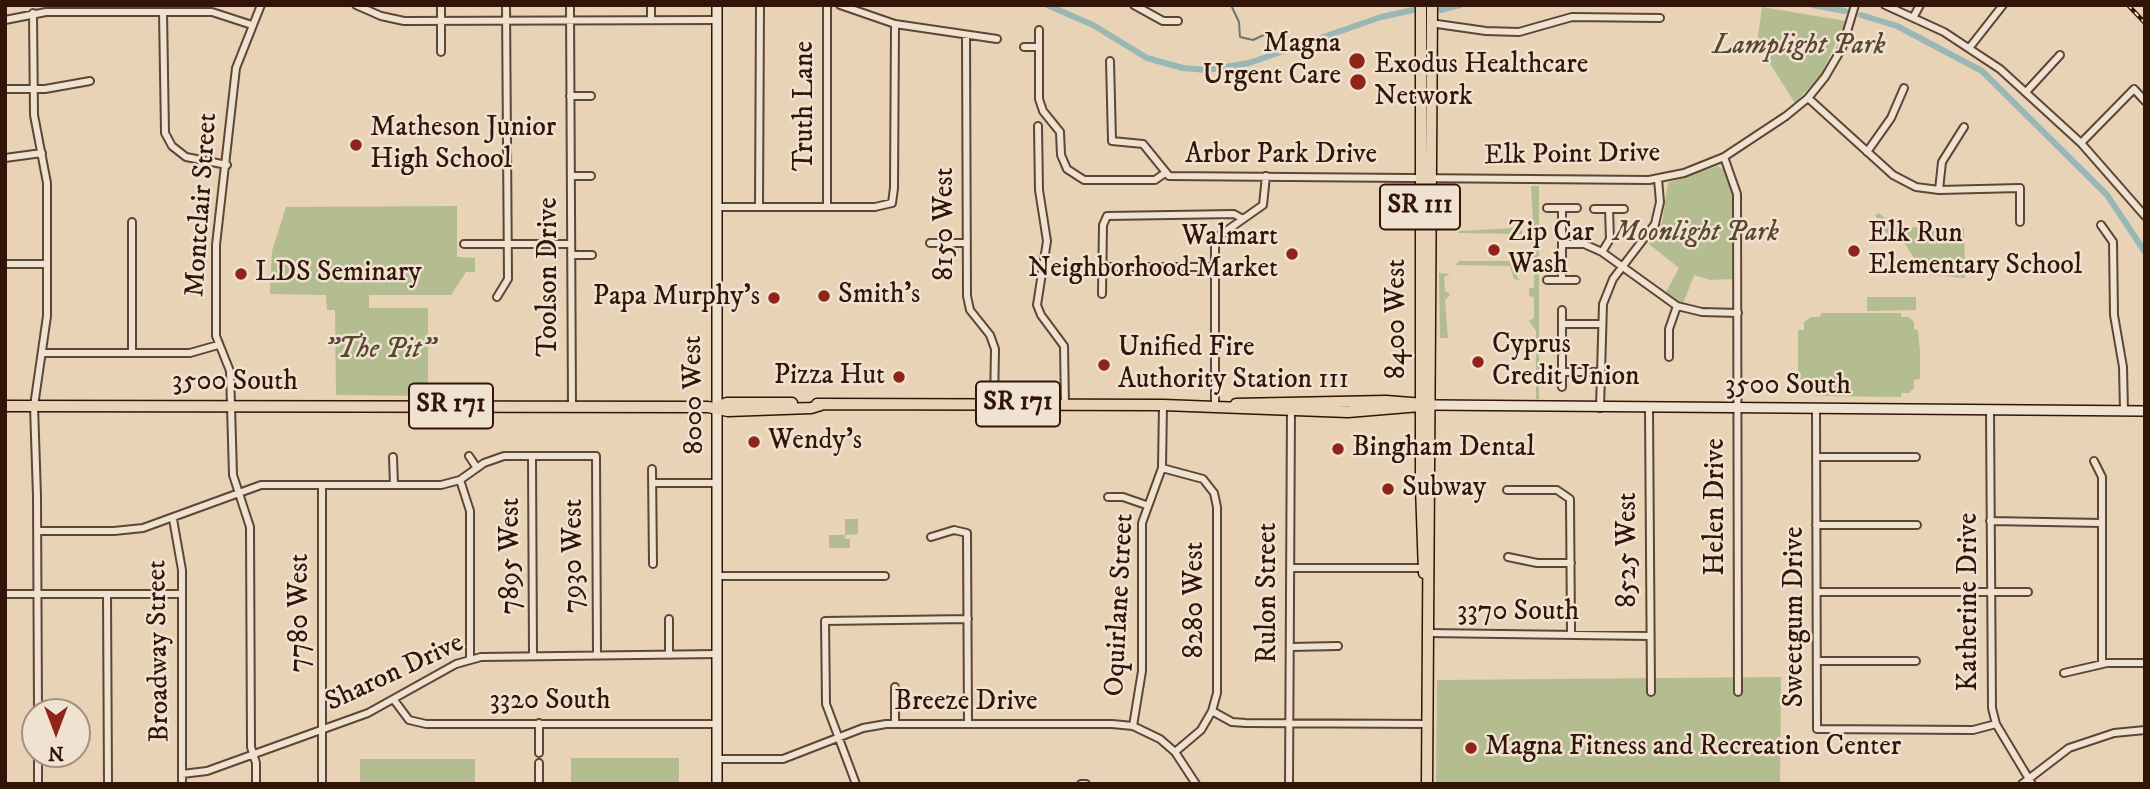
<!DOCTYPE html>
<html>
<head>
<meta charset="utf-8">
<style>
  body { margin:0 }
  #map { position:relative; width:2150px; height:789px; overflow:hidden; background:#e8d3b7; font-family:"IM FELL DW Pica",serif }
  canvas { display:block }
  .frame { position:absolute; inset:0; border:7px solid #321408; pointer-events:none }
  .north { position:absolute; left:21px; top:698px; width:70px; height:70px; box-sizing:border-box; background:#f0e2d0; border:2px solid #a49080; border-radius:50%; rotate:180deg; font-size:19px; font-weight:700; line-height:28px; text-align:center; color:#321408 }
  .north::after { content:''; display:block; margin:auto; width:24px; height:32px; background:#8f2418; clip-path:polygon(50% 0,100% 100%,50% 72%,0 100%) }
</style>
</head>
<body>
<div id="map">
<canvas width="2150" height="789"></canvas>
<div class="frame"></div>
<div class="north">N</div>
</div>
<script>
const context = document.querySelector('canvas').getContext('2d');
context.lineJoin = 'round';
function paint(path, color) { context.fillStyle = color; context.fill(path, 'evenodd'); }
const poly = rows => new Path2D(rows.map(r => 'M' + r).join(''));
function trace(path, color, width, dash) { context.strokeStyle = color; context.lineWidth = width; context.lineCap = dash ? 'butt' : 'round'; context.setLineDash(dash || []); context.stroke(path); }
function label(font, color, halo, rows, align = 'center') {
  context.font = font + ' "IM FELL DW Pica",serif'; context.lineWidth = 5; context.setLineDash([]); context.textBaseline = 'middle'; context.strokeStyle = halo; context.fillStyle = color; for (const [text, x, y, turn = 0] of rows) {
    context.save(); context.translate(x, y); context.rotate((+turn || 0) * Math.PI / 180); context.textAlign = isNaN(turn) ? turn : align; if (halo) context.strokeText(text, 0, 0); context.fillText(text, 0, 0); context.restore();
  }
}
paint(poly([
  [1762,7,1846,21,1821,75,1795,103,1757,43],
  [1718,166,1727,172,1733,195,1733,279,1710,280,1694,275,1683,304,1665,294,1679,268,1649,244,1662,222,1668,183],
  [1531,186,1539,186,1539,244,1536,244,1539,246,1539,399,1536,399,1536,331,1529,321,1534,318,1534,297,1529,296,1529,289,1534,287,1534,248,1529,246,1535,244,1529,242,1534,240],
  [457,206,457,257,475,258,475,272,466,272,451,295,369,295,369,308,428,308,428,396,336,395,335,310,327,310,326,295,270,294,272,251,286,207],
  [1879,213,1895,227,1964,228,1965,278,1919,274,1914,269,1914,258,1897,232,1889,237,1875,215],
  [1514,228,1522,229,1522,234,1458,233,1460,231],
  [1505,261,1522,262,1522,265,1518,265,1517,278,1522,281,1514,279,1510,266,1456,265,1459,261],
  [1439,273,1450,274,1444,277,1445,291,1450,294,1445,301,1448,338,1440,338],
  [1867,297,1916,297,1916,310,1867,311],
  [1821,313,1901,313,1901,317,1909,317,1914,322,1914,329,1918,330,1920,352,1920,379,1914,380,1914,388,1909,393,1901,393,1901,397,1816,396,1815,392,1808,392,1802,388,1802,379,1798,379,1798,330,1804,330,1804,322,1811,317,1820,317],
  [845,519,858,519,858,534,845,535,845,539,850,539,850,548,829,548,829,535,845,535],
  [1781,677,1780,784,1436,784,1437,680],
  [571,758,679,758,679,784,571,784],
  [360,759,475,759,475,784,360,784]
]), '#b3bd90');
trace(poly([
  [1231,5,1239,22,1240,37,1253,40,1268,33,1271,38]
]), '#6f7670', 2);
trace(poly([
  [1047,5,1093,25,1147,58,1183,68,1207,70,1249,63,1381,17,1413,10],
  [1813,5,1845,11],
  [1441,10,1460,5],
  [1861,15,1897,26,1982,71,2107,195,2145,252]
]), '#98b7b5', 6);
const street = poly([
  [356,5,381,16,404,21,717,20],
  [441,5,441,52],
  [570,5,572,407],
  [840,5,895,24,997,39],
  [1134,5,1163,21,1178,21],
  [1885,5,1944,32,2000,69,2081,143,2145,216],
  [163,12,165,133,172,146,186,157,227,165],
  [33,13,34,115,47,183,47,316,34,406,37,496,38,712],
  [1914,16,1920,5],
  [5,20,46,12,212,12,252,25],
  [651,20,651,5],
  [1430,23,1486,31,1519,32,1572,17,1660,18],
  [1039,30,1039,99,1043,111,1060,132,1061,155,1067,169,1084,180,1155,180,1165,173],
  [966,35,967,296,970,310,990,335,995,349,994,404],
  [1024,47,1039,47],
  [1970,47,2003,5],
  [1110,61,1112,141,1143,144,1169,176,1649,180,1684,173,1724,157,1786,116,1808,98,1825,77,1842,48,1855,5],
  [5,89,45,89,90,81],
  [2026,92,2060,55],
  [570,96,591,96],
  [1808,98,1893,175,1916,187,1939,190,2020,188,2020,222],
  [1038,126,1039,190,1047,241,1037,305,1041,315,1064,346,1065,405],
  [2081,143,2134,89,2145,101],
  [1867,152,1891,118,1904,88],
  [1724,157,1737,194,1738,692],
  [5,158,42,153],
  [571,176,591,176],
  [1939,190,1942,162,1964,127],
  [716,207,875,207,892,203,894,188,895,24],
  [759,207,760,5],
  [827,207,827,5],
  [1547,208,1577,208],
  [1562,208,1562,280],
  [1594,209,1624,209],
  [132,222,132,353],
  [2101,225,2113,242,2114,315,2123,367,2124,411],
  [930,243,967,243],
  [464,244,571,244],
  [1563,244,1584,244,1602,252,1677,306,1702,312,1738,313],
  [1602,252,1610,239,1609,209],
  [571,255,592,255],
  [7,264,47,264],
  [1102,267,1215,267],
  [1547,280,1576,280],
  [1102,294,1103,225,1107,216,1234,214,1243,219],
  [497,297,508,279,506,5],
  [1562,310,1562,339],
  [1562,324,1600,324],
  [43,353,190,353,218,345],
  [1669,357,1669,329,1677,306],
  [1562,372,1600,372],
  [1562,387,1562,356],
  [1215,406,1215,243,1219,236,1263,205,1266,176],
  [1600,408,1603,304,1613,279,1655,224,1660,202,1658,179],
  [1649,409,1651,692],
  [1816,409,1817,729,1973,730,1996,724],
  [1990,410,1992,708,1996,724,2032,784],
  [469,456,477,468],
  [393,457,394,485],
  [532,457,533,655],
  [1816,457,1916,457],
  [2094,461,2102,477,2102,663],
  [1162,468,1203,479,1214,493,1217,507,1217,693,1212,711,1201,730,1175,752],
  [652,469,653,564],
  [460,480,470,511,470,659],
  [652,483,718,483],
  [322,485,322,784],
  [1507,490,1557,490,1570,499,1571,633],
  [1108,497,1123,497,1146,505],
  [173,519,182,570,182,784],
  [1990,521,2102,523],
  [1816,525,1917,525],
  [37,531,114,531,143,528,261,485,441,485,460,480,484,463,504,456,596,456,597,655],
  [931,537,954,530,967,533,968,724],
  [1508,557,1537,563,1571,563],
  [1290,568,1424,568],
  [718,576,885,576],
  [1817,592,2028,592],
  [5,594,182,594],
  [107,594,108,784],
  [1427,633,1650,636],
  [1290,647,1338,646],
  [669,655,669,619],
  [1817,661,1916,661],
  [2064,673,2107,663,2145,663],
  [895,687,895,724],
  [394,700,409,720,426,724,717,724],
  [1212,711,1232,722,1246,723,1427,724],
  [539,723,539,753],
  [1133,726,1142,671,1142,523,1162,468,1163,405],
  [38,754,38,784],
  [718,759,783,759,863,728,886,724,1112,724,1133,726,1160,739,1175,752,1196,784],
  [182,774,207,771,368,713,456,664,481,657,717,654],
  [256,784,256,763,251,747,250,527,233,475,230,371,216,336,216,245,236,68,261,5],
  [539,784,539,763],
  [856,784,826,704,825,621,968,619],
  [1081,784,1086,784],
  [1289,784,1291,408],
  [2022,784,2069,748,2114,733,2145,730]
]);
const secondary = poly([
  [717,5,717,784],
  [1432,405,2145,411]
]);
const primary = poly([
  [1421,5,1421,487,1424,573],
  [817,404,1163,405,1348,412,1432,405],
  [1236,404,1386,401,1424,404],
  [5,406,708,407,728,411,811,408,821,405],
  [717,407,727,403,792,403],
  [1427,784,1432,5]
]);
trace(street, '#604434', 10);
trace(secondary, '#321408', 12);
trace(primary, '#321408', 13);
trace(street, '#f0e2d0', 6);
trace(secondary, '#f0e2d0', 9);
trace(primary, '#e8d3b7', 10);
const rail = poly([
  [2128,5,2145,23]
]);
trace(rail, '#321408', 4.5);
trace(rail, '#f0e2d0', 2, [5]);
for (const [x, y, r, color] of [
  [1357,61,9,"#8f2418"],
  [1358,82,9,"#8f2418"],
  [356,145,7,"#8f2418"],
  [1494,250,7,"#8f2418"],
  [1854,251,7,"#8f2418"],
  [1292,254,7,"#8f2418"],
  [241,274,7,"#8f2418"],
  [824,296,7,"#8f2418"],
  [774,298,7,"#8f2418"],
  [1478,362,7,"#8f2418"],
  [1104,365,7,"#8f2418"],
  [899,377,7,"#8f2418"],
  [754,442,7,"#8f2418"],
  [1338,449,7,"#8f2418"],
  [1388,489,7,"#8f2418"],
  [1471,748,7,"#8f2418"]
]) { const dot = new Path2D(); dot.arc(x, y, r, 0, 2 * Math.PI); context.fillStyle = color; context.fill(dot); trace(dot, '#f0e2d0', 2.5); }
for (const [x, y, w] of [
  [1420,207,80],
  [1018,404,84],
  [451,406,84]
]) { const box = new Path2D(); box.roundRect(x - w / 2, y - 22.5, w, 45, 5); context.fillStyle = '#f0e2d0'; context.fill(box); trace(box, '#321408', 2); }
label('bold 26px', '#321408', null, [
  ["SR 111",1420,207],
  ["SR 171",1018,404],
  ["SR 171",451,406]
]);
label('28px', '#321408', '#f0e2d0', [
  ["Magna",1341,45,"right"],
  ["Urgent Care",1341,77,"right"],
  ["Exodus Healthcare",1374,66],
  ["Network",1374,98],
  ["Matheson Junior",370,129],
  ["High School",370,161],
  ["Zip Car",1508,234],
  ["Wash",1508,266],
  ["Elk Run",1868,235],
  ["Elementary School",1868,267],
  ["Walmart",1278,238,"right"],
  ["Neighborhood Market",1278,270,"right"],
  ["LDS Seminary",255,274],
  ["Smith's",838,296],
  ["Papa Murphy's",760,298,"right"],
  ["Cyprus",1492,346],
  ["Credit Union",1492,378],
  ["Unified Fire",1118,349],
  ["Authority Station 111",1118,381],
  ["Pizza Hut",885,377,"right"],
  ["Wendy's",768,442],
  ["Bingham Dental",1352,449],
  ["Subway",1402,489],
  ["Magna Fitness and Recreation Center",1485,748]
], 'left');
label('italic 28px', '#594731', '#f0e2d0', [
  ["Lamplight Park",1799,47],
  ["Moonlight Park",1696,234],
  ["\"The Pit\"",379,351]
]);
label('28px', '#321408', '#f0e2d0', [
  ["Truth Lane",806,106,-90],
  ["Arbor Park Drive",1281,156],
  ["Elk Point Drive",1572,156,-1],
  ["Montclair Street",203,205,-86],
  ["8150 West",946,224,-90],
  ["Toolson Drive",550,277,-90],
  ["8400 West",1398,319,-90],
  ["3500 South",235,383],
  ["3500 South",1788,387],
  ["8000 West",695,395,-91],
  ["Helen Drive",1717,507,-90],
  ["8525 West",1629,550,-90],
  ["7895 West",512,556,-90],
  ["7930 West",575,556,-90],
  ["Rulon Street",1269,593,-90],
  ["8280 West",1196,600,-90],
  ["Katherine Drive",1970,602,-90],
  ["Oquirlane Street",1121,605,-87],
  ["7780 West",301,613,-90],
  ["3370 South",1518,613],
  ["Sweetgum Drive",1796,617,-90],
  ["Broadway Street",160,651,-91],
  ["Sharon Drive",395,674,-25],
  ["3320 South",550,702],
  ["Breeze Drive",966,703]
]);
</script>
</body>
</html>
